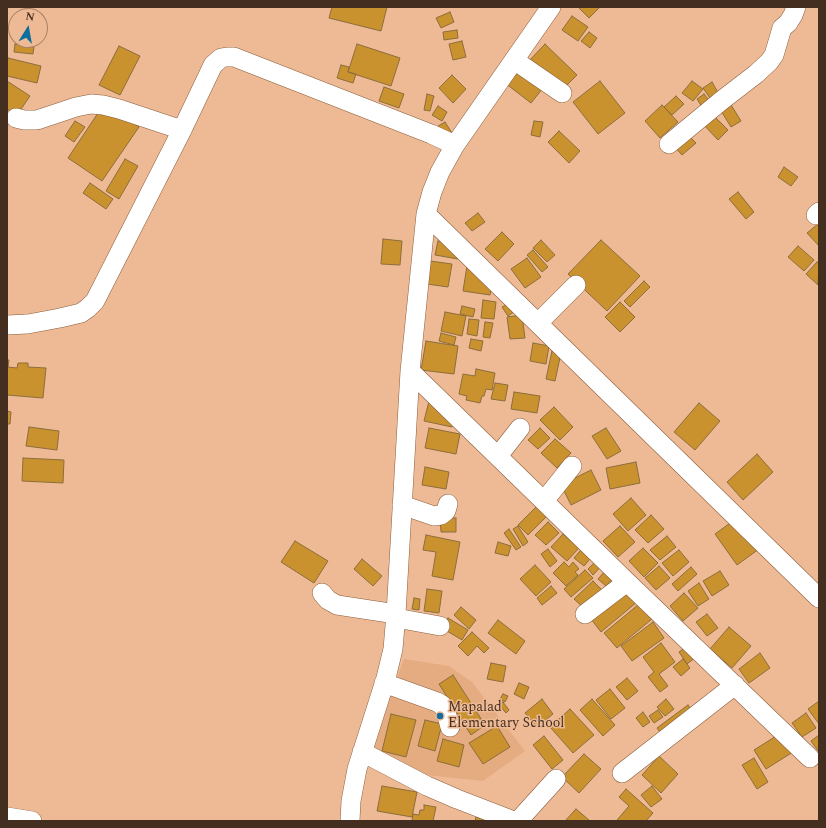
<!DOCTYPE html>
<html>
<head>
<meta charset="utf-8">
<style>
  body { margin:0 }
  #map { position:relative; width:826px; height:828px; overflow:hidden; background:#eeba95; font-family:Spectral,serif }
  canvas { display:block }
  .frame { position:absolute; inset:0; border:8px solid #432e1f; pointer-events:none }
  .north { position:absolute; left:8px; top:8px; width:40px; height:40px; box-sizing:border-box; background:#eeba95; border:1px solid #aa8266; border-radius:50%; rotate:11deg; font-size:11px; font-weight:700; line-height:16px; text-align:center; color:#432e1f }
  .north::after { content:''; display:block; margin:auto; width:14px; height:18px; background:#0f6e9c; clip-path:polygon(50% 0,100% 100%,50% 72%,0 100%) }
</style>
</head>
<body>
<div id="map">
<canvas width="826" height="828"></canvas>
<div class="frame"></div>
<div class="north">N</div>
</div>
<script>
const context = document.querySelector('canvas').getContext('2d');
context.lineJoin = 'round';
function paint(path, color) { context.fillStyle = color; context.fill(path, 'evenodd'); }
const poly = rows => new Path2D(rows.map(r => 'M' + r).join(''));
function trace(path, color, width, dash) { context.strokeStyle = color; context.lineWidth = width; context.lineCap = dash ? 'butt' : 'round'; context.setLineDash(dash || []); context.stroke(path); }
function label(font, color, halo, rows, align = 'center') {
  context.font = font + ' Spectral,serif'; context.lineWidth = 3; context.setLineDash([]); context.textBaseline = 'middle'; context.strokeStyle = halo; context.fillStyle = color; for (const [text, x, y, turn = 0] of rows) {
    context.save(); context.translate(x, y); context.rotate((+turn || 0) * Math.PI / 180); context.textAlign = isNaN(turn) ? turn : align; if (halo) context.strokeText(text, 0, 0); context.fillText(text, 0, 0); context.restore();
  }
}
paint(poly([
  [404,659,449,666,472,682,525,751,483,781,426,775,370,750]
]), '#e5ac82');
const building = poly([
  [332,7,387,7,381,31,329,18,332,7],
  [578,7,598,7,599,8,589,18,578,7],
  [450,12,454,22,441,28,436,18,450,12],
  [572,16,588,27,578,41,562,30,572,16],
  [457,30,458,38,444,40,443,32,457,30],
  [589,32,597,38,590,48,581,41,589,32],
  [462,41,466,57,453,60,449,44,462,41],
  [15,44,34,47,33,54,14,52,15,44],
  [357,44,400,58,391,86,348,72,357,44],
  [545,44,577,75,559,93,528,62,545,44],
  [119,46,140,56,120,95,99,85,119,46],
  [8,58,41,66,37,83,7,76,7,63,8,58],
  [341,65,349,67,348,72,356,74,353,83,337,78,341,65],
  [517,67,543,88,531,103,505,83,517,67],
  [452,75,466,89,453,103,439,88,452,75],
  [7,81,30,96,17,115,7,109,7,81],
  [600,81,625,113,598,134,573,102,600,81],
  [692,81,703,89,693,101,682,93,692,81],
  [712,82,720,96,712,101,703,88,712,82],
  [384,87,404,94,399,108,379,101,384,87],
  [427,94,434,96,430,111,424,110,427,94],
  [704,94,712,104,704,110,697,99,704,94],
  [676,96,684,104,672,115,664,107,676,96],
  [728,100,741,121,731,127,718,106,728,100],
  [104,104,139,127,102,181,68,158,104,104],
  [662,105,678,122,660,138,645,121,662,105],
  [438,106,447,112,442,121,432,115,438,106],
  [713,115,728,130,718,140,703,124,713,115],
  [75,121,85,127,74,142,65,136,75,121],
  [534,121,543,122,540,137,531,135,534,121],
  [445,122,452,133,440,140,433,129,445,122],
  [559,131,580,151,569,163,548,142,559,131],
  [685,132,696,143,682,155,672,144,685,132],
  [125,159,138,166,119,199,106,191,125,159],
  [784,167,798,177,791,186,778,177,784,167],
  [90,183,113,199,106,209,83,193,90,183],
  [738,192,754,212,746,219,729,199,738,192],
  [478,213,485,222,472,231,465,223,478,213],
  [818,224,819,225,819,246,807,233,818,224],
  [502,232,514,244,498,261,485,249,502,232],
  [383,239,402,241,400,265,381,264,383,239],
  [541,240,555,255,547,262,533,248,541,240],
  [601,240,640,276,607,311,568,274,601,240],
  [438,241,460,246,458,259,435,255,438,241],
  [798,246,814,260,804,271,788,257,798,246],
  [533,250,548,267,542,272,527,255,533,250],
  [527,258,541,277,525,288,511,269,527,258],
  [430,261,452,264,448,287,427,284,430,261],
  [817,262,819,263,818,285,806,274,817,262],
  [467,266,494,270,490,295,463,291,467,266],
  [644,281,650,287,630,307,624,301,644,281],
  [483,300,496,302,494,319,481,318,483,300],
  [513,301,518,309,508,316,502,307,513,301],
  [620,302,635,317,620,332,605,317,620,302],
  [462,306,475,309,473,317,460,314,462,306],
  [445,312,466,316,462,336,441,331,445,312],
  [522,315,525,338,510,339,507,317,522,315],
  [469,319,479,320,477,336,467,334,469,319],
  [485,322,493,323,490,338,483,337,485,322],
  [441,333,456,337,454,345,439,341,441,333],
  [471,339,483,341,481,351,469,348,471,339],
  [426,341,458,346,454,374,421,370,426,341],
  [533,343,549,346,546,364,530,361,533,343],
  [552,351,561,353,555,381,546,379,552,351],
  [7,360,9,360,8,367,17,368,18,363,28,363,28,367,46,368,43,398,7,395,7,360],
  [476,369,495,373,492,390,486,389,484,396,482,396,480,403,466,400,467,396,459,394,463,374,475,376,476,369],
  [495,383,508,385,505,401,491,399,495,383],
  [514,392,540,396,537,413,511,409,514,392],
  [429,401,456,407,452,427,424,421,429,401],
  [699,403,720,421,695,450,674,432,699,403],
  [554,407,573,427,560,440,540,420,554,407],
  [7,411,11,412,10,424,7,424,7,411],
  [29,427,59,431,57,450,26,446,29,427],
  [429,428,460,434,456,454,425,448,429,428],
  [540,428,550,438,538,449,528,440,540,428],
  [606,428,621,451,607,459,592,436,606,428],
  [555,439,571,453,557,468,541,453,555,439],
  [757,454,773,472,743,500,727,482,757,454],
  [23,458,64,460,63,483,22,481,23,458],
  [636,462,640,483,610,489,606,468,636,462],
  [425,467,449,472,446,489,422,485,425,467],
  [591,470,601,490,571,505,561,485,591,470],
  [631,498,646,515,628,531,613,514,631,498],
  [538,505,548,515,528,535,518,525,538,505],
  [651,515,664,529,648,543,635,530,651,515],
  [456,518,456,532,441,532,440,519,456,518],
  [737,518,759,549,737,565,715,534,737,518],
  [548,522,559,533,546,545,535,535,548,522],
  [518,526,528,542,523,546,513,529,518,526],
  [620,526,635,542,618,557,603,541,620,526],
  [509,529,521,547,516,550,504,533,509,529],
  [563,534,579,548,567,561,551,547,563,534],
  [426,535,460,542,453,580,432,576,436,552,423,550,426,535],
  [667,536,676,547,660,560,650,550,667,536],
  [295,541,328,561,314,583,281,562,295,541],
  [498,542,511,546,508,556,495,553,498,542],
  [586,544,595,553,584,566,574,558,586,544],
  [643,548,658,563,644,577,629,561,643,548],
  [548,549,557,561,550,567,541,554,548,549],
  [679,550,689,562,673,576,662,563,679,550],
  [599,558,604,563,593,575,588,569,599,558],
  [362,559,382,576,373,586,354,569,362,559],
  [564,562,569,567,573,562,579,569,575,572,578,575,566,586,553,573,564,562],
  [535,565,551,582,536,596,520,579,535,565],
  [659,566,670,578,656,590,645,578,659,566],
  [691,567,697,574,678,591,672,584,691,567],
  [585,570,593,578,571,597,564,589,585,570],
  [606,570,614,577,606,586,598,579,606,570],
  [720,571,729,585,712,596,703,581,720,571],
  [593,581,603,591,585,609,574,599,593,581],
  [699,583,709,599,698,606,688,591,699,583],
  [551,586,557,593,542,605,537,598,551,586],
  [623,586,637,602,601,632,588,615,623,586],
  [427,589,442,591,439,613,424,611,427,589],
  [684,593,698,608,683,621,670,606,684,593],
  [414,598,420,599,419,610,412,609,414,598],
  [639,604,652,619,617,648,604,633,639,604],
  [461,607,476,620,469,629,454,615,461,607],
  [707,614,718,628,707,636,696,622,707,614],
  [448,618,468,630,462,640,442,628,448,618],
  [498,620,525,641,516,654,488,633,498,620],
  [653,622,664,638,632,661,621,646,653,622],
  [729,627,751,646,732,668,710,649,729,627],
  [472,632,489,648,484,653,477,646,468,656,458,646,472,632],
  [661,643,675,662,659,674,668,686,660,692,648,677,654,672,643,657,661,643],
  [691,643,700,654,687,664,679,652,691,643],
  [760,653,770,668,749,683,739,669,760,653],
  [683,659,690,668,681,676,673,667,683,659],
  [491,663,506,666,503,682,487,679,491,663],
  [453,675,485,725,471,735,439,684,453,675],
  [627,678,638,691,627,700,616,687,627,678],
  [519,683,529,687,524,699,514,694,519,683],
  [610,689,625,708,611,719,596,700,610,689],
  [503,694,508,696,505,702,500,699,503,694],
  [542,699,553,714,537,727,525,713,542,699],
  [592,699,615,725,603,736,580,710,592,699],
  [666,699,674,709,665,716,657,707,666,699],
  [819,701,819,724,808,709,819,701],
  [503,702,509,710,506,713,499,705,503,702],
  [688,705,698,719,667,742,657,728,688,705],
  [570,709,594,735,573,753,550,727,570,709],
  [658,710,663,717,654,723,649,716,658,710],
  [643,712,650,722,643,727,636,718,643,712],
  [806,713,816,728,802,737,792,723,806,713],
  [391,714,416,720,406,757,382,751,391,714],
  [425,720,442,724,435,751,418,746,425,720],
  [497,726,510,747,483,764,469,743,497,726],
  [781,733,793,752,766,769,754,750,781,733],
  [819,735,819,752,811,741,819,735],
  [544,736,563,760,552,769,533,745,544,736],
  [443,739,464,745,459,767,437,761,443,739],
  [584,754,601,769,579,793,562,777,584,754],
  [659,756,678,774,661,793,642,775,659,756],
  [754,758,768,782,757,789,742,765,754,758],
  [382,786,417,792,412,817,377,811,382,786],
  [652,786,662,799,651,807,641,795,652,786],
  [626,789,653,813,646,821,619,821,617,820,629,806,619,797,626,789],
  [424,805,436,807,433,821,412,821,413,814,419,815,420,810,424,810,424,805],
  [576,809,589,820,588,821,565,821,576,809],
  [476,817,489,821,475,821,476,817]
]);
paint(building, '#c9922f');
trace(building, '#8c6d3b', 1);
const minor = poly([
  [514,60,562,93],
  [16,118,24,120,37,120,76,107,91,104,103,105,119,109,182,130],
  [669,144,721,101,756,74,769,62,774,55,782,28,788,23,793,15,796,7],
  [426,214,819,598],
  [816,215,819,212],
  [538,323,576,285],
  [7,325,28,324,60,318,81,313,88,308,95,301,182,130,213,65,221,58,227,57,234,57,431,134,455,145],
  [410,371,627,582,810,758],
  [498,456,520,428],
  [544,501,572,466],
  [402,505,434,516,441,515,446,511,448,504],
  [322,593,328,600,337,605,396,614],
  [585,614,627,582],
  [396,618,440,626],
  [384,683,437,702,442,705,446,712,450,727],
  [362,752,427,786,457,799,514,821],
  [622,773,735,685],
  [7,817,32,821],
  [350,821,351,801,357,769,386,678,393,649,396,614,410,371,426,214,432,192,440,172,455,145,551,7],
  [518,821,556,779]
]);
trace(minor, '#8a5c39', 20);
trace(minor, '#fff', 19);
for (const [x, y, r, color] of [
  [440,716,4,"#0f6e9c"]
]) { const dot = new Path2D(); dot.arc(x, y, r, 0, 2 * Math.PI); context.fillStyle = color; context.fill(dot); trace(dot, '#eeba95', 1.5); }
label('14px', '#432e1f', '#eeba95', [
  ["Mapalad",448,708],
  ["Elementary School",448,724]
], 'left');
</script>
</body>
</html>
